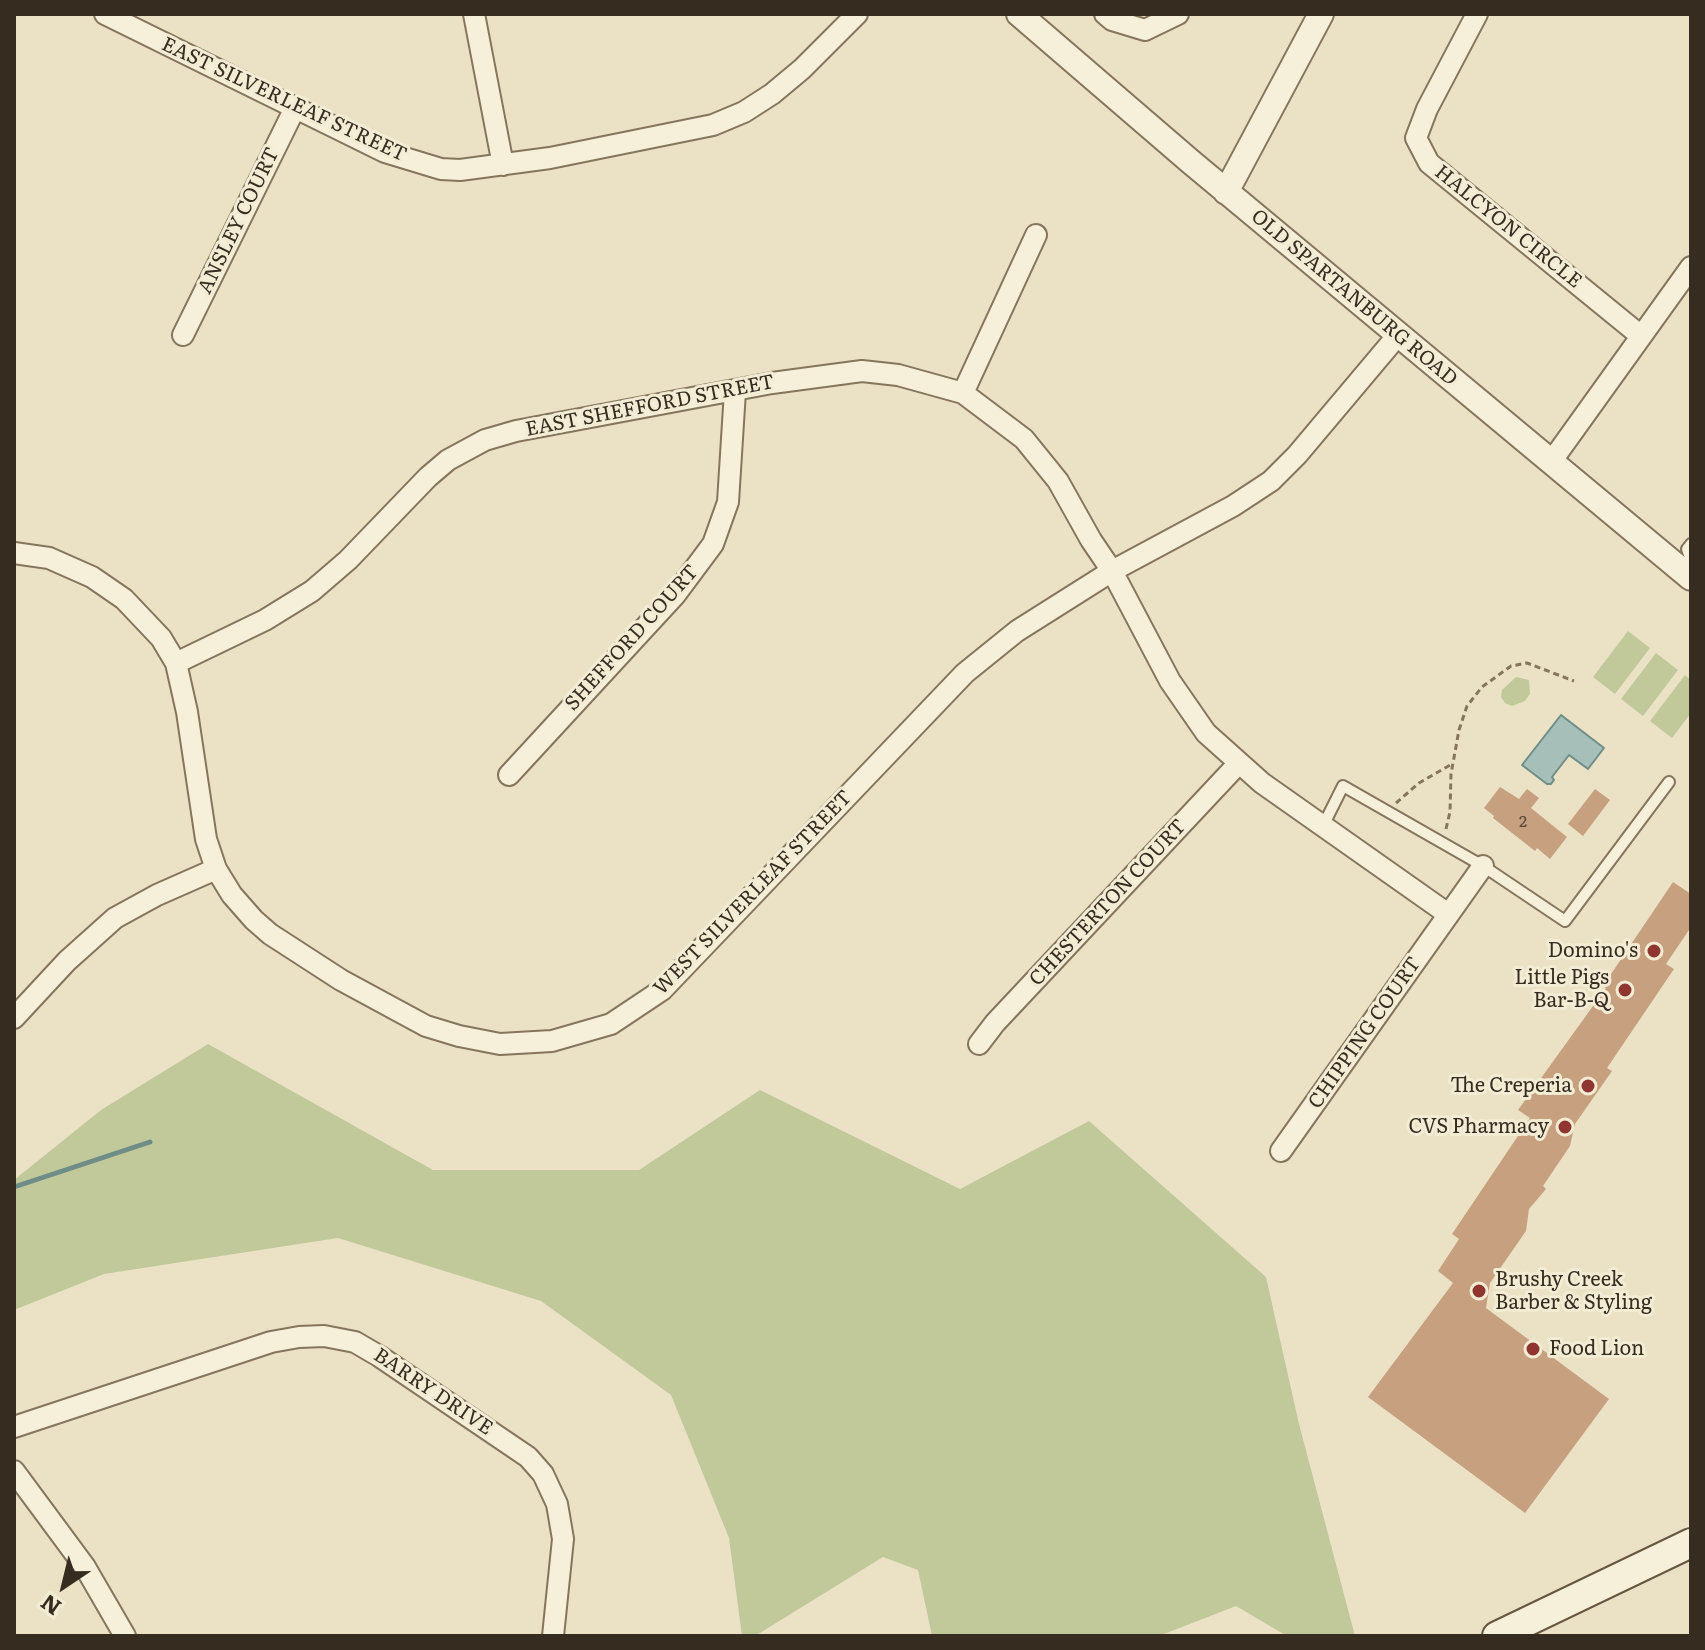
<!DOCTYPE html>
<html>
<head>
<meta charset="utf-8">
<style>
  body { margin:0 }
  #map { position:relative; width:1705px; height:1650px; overflow:hidden; background:#ebe2c6; font-family:Literata,serif }
  canvas { display:block }
  .frame { position:absolute; inset:0; border:16px solid #362c20; pointer-events:none }
  .north { position:absolute; left:24px; top:1546px; width:80px; height:80px; -webkit-text-stroke:6px #f3ecd5; paint-order:stroke; rotate:215deg; font-size:22px; font-weight:700; line-height:32px; text-align:center; color:#362c20 }
  .north::after { content:''; display:block; margin:auto; width:28px; height:36px; background:#362c20; clip-path:polygon(50% 0,100% 100%,50% 72%,0 100%) }
</style>
</head>
<body>
<div id="map">
<canvas width="1705" height="1650"></canvas>
<div class="frame"></div>
<div class="north">N</div>
</div>
<script>
const context = document.querySelector('canvas').getContext('2d');
context.lineJoin = 'round';
function paint(path, color) { context.fillStyle = color; context.fill(path, 'evenodd'); }
const poly = rows => new Path2D(rows.map(r => 'M' + r).join(''));
function trace(path, color, width, dash) { context.strokeStyle = color; context.lineWidth = width; context.lineCap = dash ? 'butt' : 'round'; context.setLineDash(dash || []); context.stroke(path); }
function label(font, color, halo, rows, align = 'center') {
  context.font = font + ' Literata,serif'; context.lineWidth = 6; context.setLineDash([]); context.textBaseline = 'middle'; context.strokeStyle = halo; context.fillStyle = color; for (const [text, x, y, turn = 0] of rows) {
    context.save(); context.translate(x, y); context.rotate((+turn || 0) * Math.PI / 180); context.textAlign = isNaN(turn) ? turn : align; if (halo) context.strokeText(text, 0, 0); context.fillText(text, 0, 0); context.restore();
  }
}
paint(poly([
  [1628,631,1650,648,1615,694,1593,677],
  [1656,653,1678,670,1643,716,1621,699],
  [1685,675,1691,680,1691,713,1672,738,1650,721],
  [1516,677,1529,680,1530,694,1525,701,1512,706,1505,703,1501,697,1502,690],
  [208,1044,433,1170,639,1170,760,1090,960,1189,1089,1121,1266,1277,1299,1424,1355,1636,1287,1636,1236,1606,1159,1636,932,1636,918,1570,883,1557,755,1636,742,1636,729,1538,671,1395,541,1301,338,1238,104,1274,14,1310,14,1180,101,1110]
]), '#c1c99b');
const water = poly([
  [1561,715,1604,748,1588,769,1569,755,1552,777,1554,780,1551,784,1547,784,1522,765,1561,715]
]);
paint(water, '#a7bfb9');
trace(water, '#6e8d87', 2);
trace(poly([
  [14,1187,150,1142]
]), '#6e8d87', 5);
paint(poly([
  [1500,787,1519,799,1527,789,1539,798,1531,808,1567,837,1550,859,1537,848,1535,851,1493,818,1494,816,1484,808],
  [1595,789,1610,800,1583,836,1568,824],
  [1673,882,1691,894,1691,927,1666,964,1674,969,1607,1068,1612,1071,1575,1124,1570,1146,1543,1186,1546,1189,1529,1209,1526,1231,1490,1283,1486,1308,1609,1399,1525,1513,1368,1397,1453,1283,1438,1271,1459,1239,1452,1234,1530,1118,1518,1110,1606,988,1603,986]
]), '#c7a07f');
const service = poly([
  [1691,544,1687,549,1691,560],
  [1323,826,1343,786,1483,866,1565,921,1669,782]
]);
const minor = poly([
  [105,14,385,152,441,169,460,170,550,158,713,125,744,112,772,94,802,69,857,14],
  [474,14,503,165],
  [1105,14,1112,20,1145,30,1178,14],
  [1477,14,1427,109,1416,138,1429,163,1641,336],
  [183,335,295,108],
  [963,393,1036,235],
  [1551,462,1691,267],
  [14,553,49,558,92,577,124,599,161,638,176,663,187,712,206,839,216,869,232,895,254,920,270,934,341,980,426,1026,459,1036,500,1044,552,1041,611,1024,662,990,965,673,1017,631,1112,571,1233,506,1271,481,1297,455,1398,335],
  [176,663,265,620,312,591,348,560,428,477,448,460,485,440,516,431,772,383,862,371,898,375,963,393,1024,439,1058,481,1091,540,1112,571,1170,681,1206,733,1262,783,1448,914],
  [509,775,675,595,713,544,728,502,735,391],
  [14,1018,67,961,115,918,157,895,216,869],
  [979,1044,995,1023,1239,763],
  [1281,1151,1483,866],
  [14,1427,271,1342,299,1337,324,1336,355,1342,379,1356,528,1457,543,1474,557,1504,563,1539,553,1636],
  [14,1471,85,1567,125,1636]
]);
const tertiary = poly([
  [1019,14,1191,162,1691,578],
  [1226,192,1321,14]
]);
const secondary = poly([
  [1497,1636,1691,1543]
]);
trace(service, '#85755d', 14);
trace(minor, '#85755d', 24);
trace(tertiary, '#85755d', 28);
trace(secondary, '#675640', 32);
trace(poly([
  [1396,803,1419,783,1452,764],
  [1446,829,1450,812,1451,774,1459,730,1467,706,1482,687,1511,666,1527,663,1574,681]
]), '#85755d', 3, [6, 4]);
trace(service, '#f6efd9', 10);
trace(minor, '#f6efd9', 20);
trace(tertiary, '#f6efd9', 24);
trace(secondary, '#f6efd9', 28);
for (const [x, y, r, color] of [
  [1654,951,8,"#903631"],
  [1625,990,8,"#903631"],
  [1588,1086,8,"#903631"],
  [1565,1127,8,"#903631"],
  [1479,1291,8,"#903631"],
  [1533,1349,8,"#903631"]
]) { const dot = new Path2D(); dot.arc(x, y, r, 0, 2 * Math.PI); context.fillStyle = color; context.fill(dot); trace(dot, '#f3ecd5', 3); }
label('16px', '#5a4938', null, [
  ["2",1523,822]
]);
label('20px', '#362c20', '#f3ecd5', [
  ["EAST SILVERLEAF STREET",284,100,25],
  ["ANSLEY COURT",239,221,-64],
  ["HALCYON CIRCLE",1508,227,39],
  ["OLD SPARTANBURG ROAD",1354,298,40],
  ["EAST SHEFFORD STREET",650,406,-11],
  ["SHEFFORD COURT",632,638,-48],
  ["WEST SILVERLEAF STREET",753,893,-46],
  ["CHESTERTON COURT",1108,903,-47],
  ["CHIPPING COURT",1365,1033,-55],
  ["BARRY DRIVE",433,1392,34]
]);
label('20px', '#362c20', '#f3ecd5', [
  ["Domino's",1638,951],
  ["Little Pigs",1609,978],
  ["Bar-B-Q",1609,1001],
  ["The Creperia",1572,1086],
  ["CVS Pharmacy",1549,1127],
  ["Brushy Creek",1495,1280,"left"],
  ["Barber & Styling",1495,1303,"left"],
  ["Food Lion",1549,1349,"left"]
], 'right');
</script>
</body>
</html>
